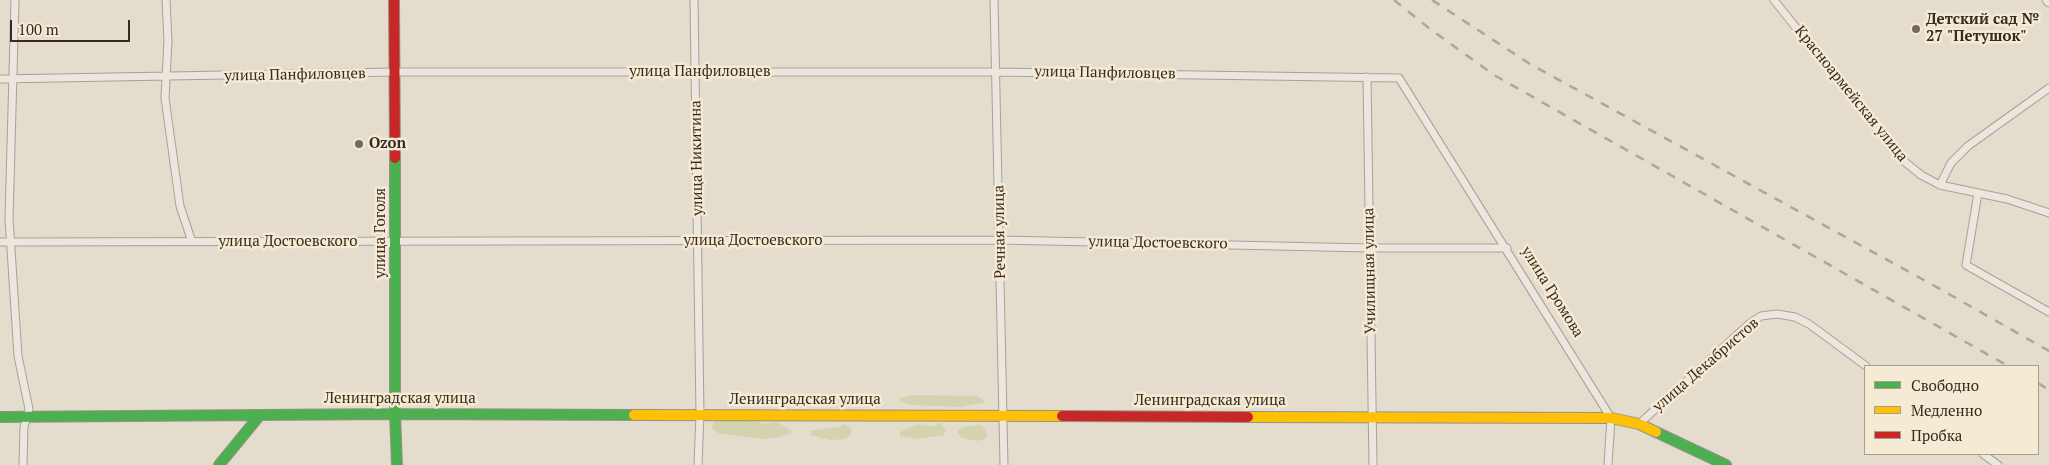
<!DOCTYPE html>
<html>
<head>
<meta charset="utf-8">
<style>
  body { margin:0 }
  #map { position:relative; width:2049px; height:465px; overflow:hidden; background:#e4dccd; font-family:"PT Serif",serif }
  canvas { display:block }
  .legend { position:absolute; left:1864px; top:365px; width:175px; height:90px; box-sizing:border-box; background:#f5ead3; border:1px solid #a99d8b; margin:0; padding:6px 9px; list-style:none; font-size:15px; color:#382a1e }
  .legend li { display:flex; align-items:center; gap:10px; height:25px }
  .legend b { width:25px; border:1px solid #a99d8b }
  .scale { position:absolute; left:10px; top:20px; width:120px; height:22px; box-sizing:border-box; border:2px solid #382a1e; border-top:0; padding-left:6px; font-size:15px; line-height:18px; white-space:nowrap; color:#382a1e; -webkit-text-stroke:4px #f5ead3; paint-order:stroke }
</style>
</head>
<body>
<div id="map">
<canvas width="2049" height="465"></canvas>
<ul class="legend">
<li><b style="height:6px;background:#4caf50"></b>Свободно</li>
<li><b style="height:6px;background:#ffc107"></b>Медленно</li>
<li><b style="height:6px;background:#c62828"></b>Пробка</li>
</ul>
<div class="scale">100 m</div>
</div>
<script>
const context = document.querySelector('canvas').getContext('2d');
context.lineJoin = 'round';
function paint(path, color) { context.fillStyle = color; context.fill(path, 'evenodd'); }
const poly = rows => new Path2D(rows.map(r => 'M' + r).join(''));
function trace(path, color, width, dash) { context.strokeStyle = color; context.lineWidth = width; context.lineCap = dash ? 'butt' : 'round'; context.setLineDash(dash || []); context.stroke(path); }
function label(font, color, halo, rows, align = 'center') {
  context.font = font + ' "PT Serif",serif'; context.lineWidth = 5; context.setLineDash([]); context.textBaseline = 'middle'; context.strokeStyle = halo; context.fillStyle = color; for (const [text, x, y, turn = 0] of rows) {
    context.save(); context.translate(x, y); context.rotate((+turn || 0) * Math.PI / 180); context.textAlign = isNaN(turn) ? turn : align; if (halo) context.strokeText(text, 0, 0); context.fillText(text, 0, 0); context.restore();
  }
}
paint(poly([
  [916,395,977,396,986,402,961,407,912,405,900,401,899,398],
  [714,420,754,420,764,424,777,422,792,431,791,434,776,438,761,439,718,433,712,429],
  [940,423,946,429,944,435,918,439,900,436,900,432,916,425,933,426],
  [844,424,851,428,851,435,845,439,830,440,811,435,811,431,814,430,840,427],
  [981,425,986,430,987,436,984,439,977,441,962,438,957,432,962,427]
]), '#d4d3af');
const street = poly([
  [15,0,9,219,18,356,29,409,24,427,23,465],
  [166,0,168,41,165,98,180,206,192,242],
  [694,0,700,414,698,465],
  [994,0,1004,465],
  [1774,0,1899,157,1921,175,1940,185,2007,199,2049,213],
  [2046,0,2049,3],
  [1367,77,1373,465],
  [0,79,395,72,996,72,1399,78,1611,418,1608,465],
  [1940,185,1951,163,1968,146,2049,88],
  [1978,193,1966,265,2049,312],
  [0,242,1000,240,1369,248,1507,248],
  [1639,424,1749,324,1761,316,1777,314,1795,317,1809,324,1866,366],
  [1983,454,1998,465]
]);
const fast = poly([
  [0,417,260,415],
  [1656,432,1726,465],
  [219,465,260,415,395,414,395,158],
  [397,465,395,414,634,415]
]);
const slow = poly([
  [634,415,1062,416],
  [1248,417,1611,418,1639,424,1656,432]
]);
const jam = poly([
  [394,0,395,158],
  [1062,416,1248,417]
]);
trace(street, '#a9a196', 9);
trace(fast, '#999186', 12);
trace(slow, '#999186', 12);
trace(jam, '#999186', 12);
trace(street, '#ece7de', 7);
trace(fast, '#4caf50', 10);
trace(slow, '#ffc107', 10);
trace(jam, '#c62828', 10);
trace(poly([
  [1394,0,1430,29,1494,75,2008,366],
  [1432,0,1530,64,1933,285,2049,351],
  [2038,383,2049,390]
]), '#aba69e', 2.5, [9, 9]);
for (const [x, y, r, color] of [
  [1916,29,5,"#74685b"],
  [359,144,5,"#74685b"]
]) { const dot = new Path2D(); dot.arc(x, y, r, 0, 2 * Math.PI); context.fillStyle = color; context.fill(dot); trace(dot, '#f5ead3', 2); }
label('bold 15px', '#382a1e', '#f5ead3', [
  ["Детский сад №",1926,20],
  ["27 \"Петушок\"",1926,37],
  ["Ozon",369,144]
], 'left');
label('15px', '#382a1e', '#f5ead3', [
  ["улица Панфиловцев",700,72],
  ["улица Панфиловцев",1105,73,1],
  ["улица Панфиловцев",295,75,-1],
  ["Красноармейская улица",1851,94,51],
  ["улица Никитина",697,158,-91],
  ["Речная улица",1000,232,-91],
  ["улица Гоголя",381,233,-90],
  ["улица Достоевского",753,241],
  ["улица Достоевского",288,242],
  ["улица Достоевского",1158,243,1],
  ["Училищная улица",1370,271,-91],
  ["улица Громова",1552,292,58],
  ["улица Декабристов",1706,365,-41],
  ["Ленинградская улица",400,399],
  ["Ленинградская улица",805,400],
  ["Ленинградская улица",1210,401]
]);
</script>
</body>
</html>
